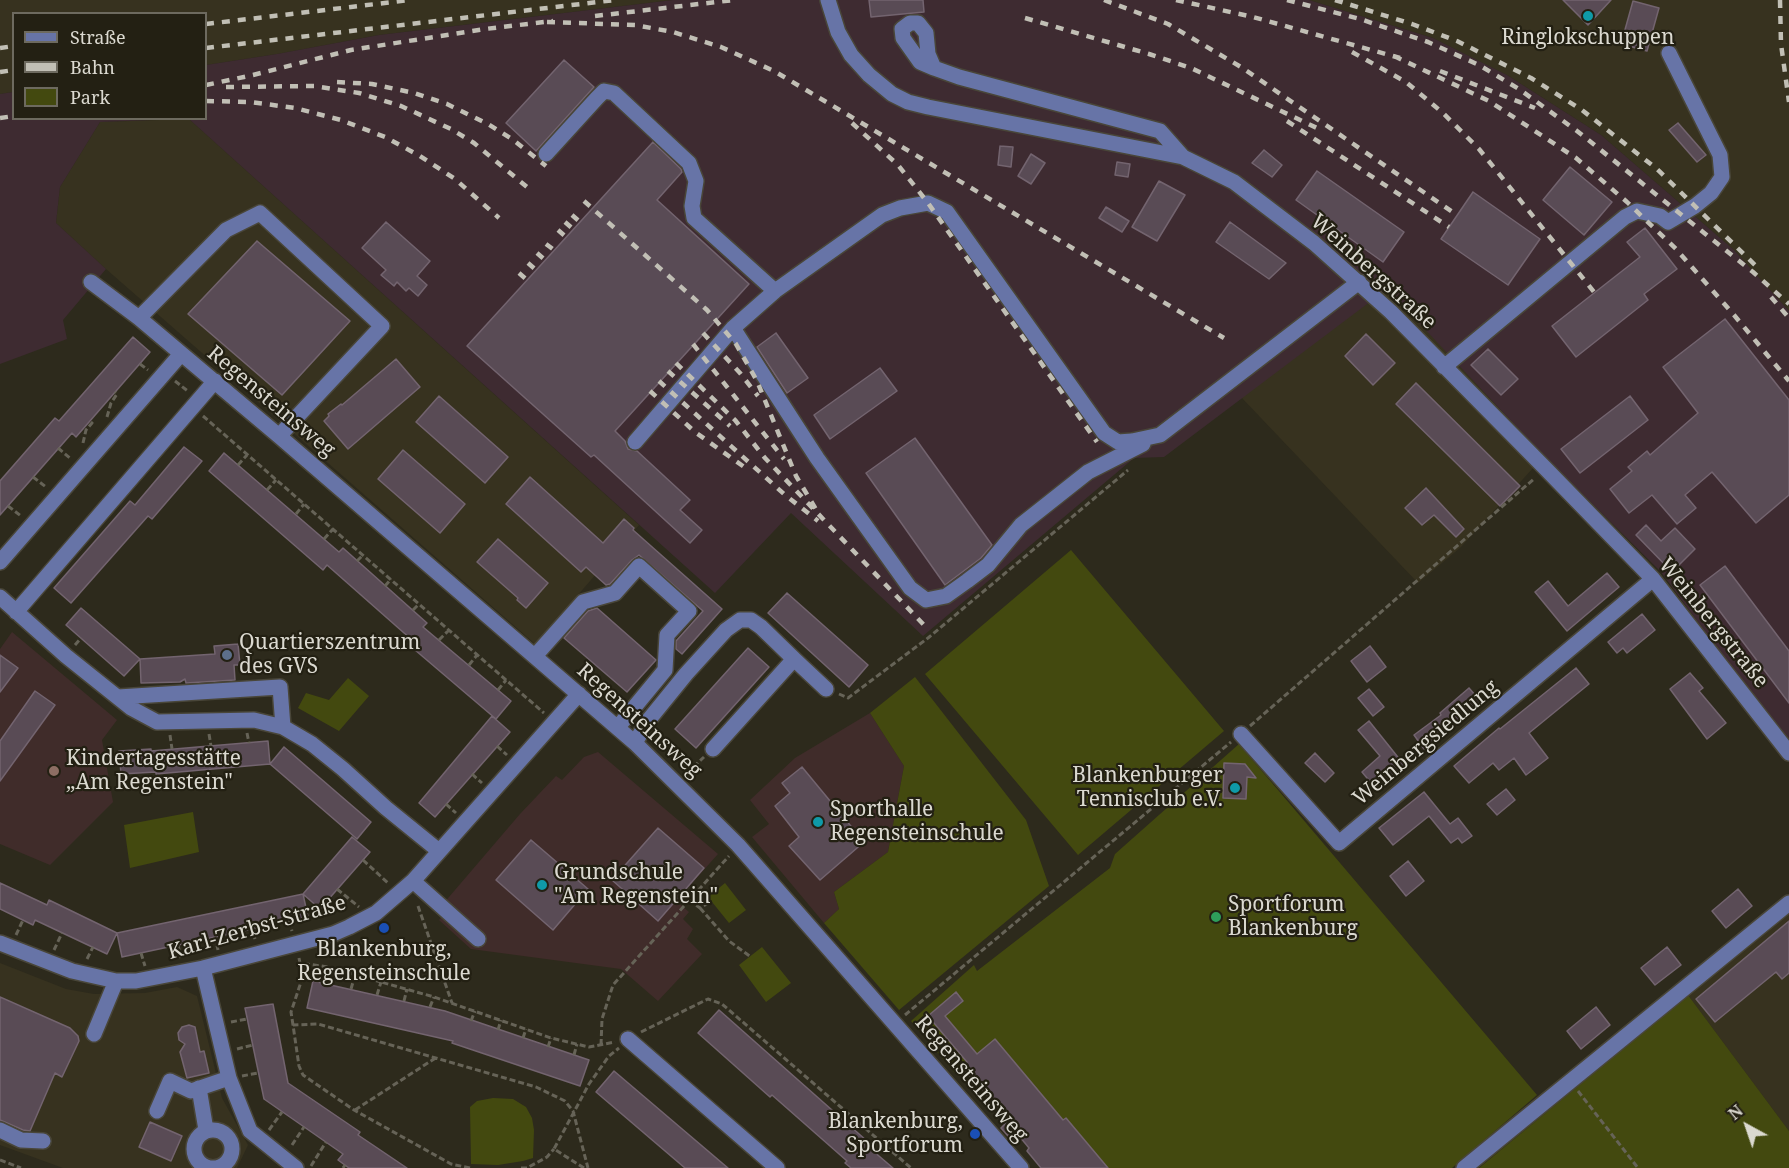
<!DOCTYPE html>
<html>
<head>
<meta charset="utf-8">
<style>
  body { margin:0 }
  #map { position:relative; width:1789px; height:1168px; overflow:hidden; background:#2d2a1c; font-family:"Noto Serif",serif }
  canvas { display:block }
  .legend { position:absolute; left:12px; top:12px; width:195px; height:108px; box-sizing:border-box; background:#232013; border:2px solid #6d6a5f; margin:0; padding:8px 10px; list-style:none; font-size:18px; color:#dbd9d0 }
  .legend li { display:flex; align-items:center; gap:12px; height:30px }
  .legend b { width:30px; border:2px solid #6d6a5f }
  .north { position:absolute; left:1717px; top:1096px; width:60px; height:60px; -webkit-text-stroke:4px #232013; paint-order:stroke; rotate:320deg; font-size:16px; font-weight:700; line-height:24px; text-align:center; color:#dbd9d0 }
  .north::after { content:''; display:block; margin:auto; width:21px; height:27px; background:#dbd9d0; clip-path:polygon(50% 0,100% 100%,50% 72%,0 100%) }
</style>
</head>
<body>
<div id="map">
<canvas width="1789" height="1168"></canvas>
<ul class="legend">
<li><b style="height:8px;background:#6774a7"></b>Straße</li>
<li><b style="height:8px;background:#c1bfb5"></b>Bahn</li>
<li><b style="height:16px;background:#43490f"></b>Park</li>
</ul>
<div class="north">N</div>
</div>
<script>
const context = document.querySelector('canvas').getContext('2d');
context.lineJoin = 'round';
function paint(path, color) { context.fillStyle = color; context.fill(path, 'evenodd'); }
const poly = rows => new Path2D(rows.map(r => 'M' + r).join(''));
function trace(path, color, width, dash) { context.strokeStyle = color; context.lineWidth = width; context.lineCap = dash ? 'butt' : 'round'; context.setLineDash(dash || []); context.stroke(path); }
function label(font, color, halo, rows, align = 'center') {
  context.font = font + ' "Noto Serif",serif'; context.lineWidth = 4.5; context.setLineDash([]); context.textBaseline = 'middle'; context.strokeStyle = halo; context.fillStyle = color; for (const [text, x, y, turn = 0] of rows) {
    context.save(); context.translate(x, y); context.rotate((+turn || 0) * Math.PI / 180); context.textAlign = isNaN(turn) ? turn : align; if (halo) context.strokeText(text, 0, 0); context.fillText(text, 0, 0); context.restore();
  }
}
paint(poly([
  [0,0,673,0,379,35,277,54,206,65,206,14,14,14,13,92,0,94],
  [1309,0,1789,0,1789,311,1734,250,1601,135,1507,75,1433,38],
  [189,119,639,525,535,644,106,269,56,223,60,187,100,122],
  [1387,288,1544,456,1461,547,1418,583,1241,397],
  [1789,909,1789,1131,1688,995],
  [0,963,66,989,94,994,145,993,177,987,197,996,222,1098,248,1145,237,1168,63,1168,0,1145]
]), '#37321f');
paint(poly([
  [673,0,1309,0,1433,38,1507,75,1601,135,1734,250,1789,311,1789,746,1661,572,1544,456,1387,289,1164,457,1134,458,923,636,791,513,715,593,189,119,206,118,206,65,277,54,379,35],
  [13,92,14,118,177,119,100,122,60,187,56,223,106,269,63,320,67,339,0,364,0,94]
]), '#3e2b31');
paint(poly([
  [12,632,117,720,102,740,113,802,50,865,0,844,0,649],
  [870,713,904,766,888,852,834,892,839,909,824,923,752,837,769,824,750,800,795,758],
  [598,752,718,854,676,901,689,912,683,919,693,929,687,939,702,954,658,1001,621,969,471,949,439,920,449,909,443,904,520,814,556,776,562,780,584,757]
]), '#402c2a');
paint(poly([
  [1071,550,1224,731,1078,855,925,674],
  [915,677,1026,820,1049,886,899,1010,824,923,839,909,834,892,888,852,904,766,870,713],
  [348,678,369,696,339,731,298,708,306,693,329,700],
  [1239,744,1537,1095,1452,1168,1041,1168,1027,1151,1029,1148,1015,1131,1008,1136,1001,1128,1008,1121,962,1067,955,1073,911,1021,974,965,977,971,1110,868,1115,854],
  [193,812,199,852,130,868,124,825],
  [725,883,746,910,729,923,708,897],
  [762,947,791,983,766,1002,739,965],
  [1688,995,1789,1131,1789,1168,1479,1168],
  [493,1098,513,1099,526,1107,532,1118,534,1130,533,1158,523,1161,498,1165,471,1164,470,1107,477,1101]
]), '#43490f');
const building = poly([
  [869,0,923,0,924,12,871,17,869,0],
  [1563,0,1611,0,1588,25,1563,0],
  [1633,1,1659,8,1647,51,1621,44,1633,1],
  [564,60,594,87,536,151,506,123,564,60],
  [1678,123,1706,155,1697,162,1669,130,1678,123],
  [653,142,681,169,682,172,657,200,749,284,615,431,625,441,628,449,637,451,690,500,680,510,702,530,690,543,594,455,591,457,467,346,653,142],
  [1000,146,1013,147,1011,167,998,165,1000,146],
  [1264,150,1282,165,1272,177,1252,163,1264,150],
  [1031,154,1045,163,1031,184,1018,176,1031,154],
  [1117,162,1130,164,1128,177,1115,175,1117,162],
  [1570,167,1612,202,1584,235,1543,200,1570,167],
  [1317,171,1404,232,1383,262,1296,200,1317,171],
  [1159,181,1185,195,1157,241,1132,227,1159,181],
  [1473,192,1540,239,1508,285,1441,239,1473,192],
  [1106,207,1129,221,1122,232,1099,218,1106,207],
  [386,222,430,261,417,276,427,285,418,296,409,288,406,291,397,282,394,286,381,275,386,270,362,248,386,222],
  [1230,222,1286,263,1269,279,1216,242,1230,222],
  [1645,228,1677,269,1644,294,1648,300,1576,357,1552,326,1640,257,1627,242,1645,228],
  [257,241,350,321,282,395,188,314,257,241],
  [1725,319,1789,400,1789,495,1756,523,1712,472,1685,495,1696,508,1677,524,1652,495,1629,513,1610,489,1632,471,1628,467,1647,451,1650,455,1698,413,1663,367,1725,319],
  [776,333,808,378,787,393,757,347,776,333],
  [1366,334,1395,363,1373,385,1345,356,1366,334],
  [133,337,150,352,76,437,72,433,0,515,0,481,55,418,59,421,133,337],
  [1488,349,1518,379,1501,395,1471,365,1488,349],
  [396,359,420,387,348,449,324,421,329,416,328,414,341,404,342,405,396,359],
  [880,368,897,391,830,439,814,415,880,368],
  [1416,383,1520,486,1500,506,1396,404,1416,383],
  [439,396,508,457,485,483,416,422,439,396],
  [1630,396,1648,420,1580,473,1561,449,1630,396],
  [915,438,992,545,981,558,945,585,866,473,915,438],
  [184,447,202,461,152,519,148,516,71,603,54,588,130,501,135,505,184,447],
  [403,450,465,504,440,533,378,479,403,450],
  [224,453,339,552,343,548,427,623,423,627,511,701,496,719,408,644,412,640,327,565,323,570,209,471,224,453],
  [530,477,603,543,624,519,634,528,633,530,722,609,682,654,676,649,676,641,703,611,639,555,632,560,610,584,606,585,586,567,581,572,506,504,530,477],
  [1426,488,1464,529,1456,537,1434,515,1422,525,1405,508,1426,488],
  [1646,525,1661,541,1675,528,1695,549,1672,572,1636,535,1646,525],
  [498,539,548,583,526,608,517,600,518,598,477,562,498,539],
  [1725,566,1789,651,1789,703,1700,585,1725,566],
  [1607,573,1619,587,1567,631,1535,592,1548,581,1568,606,1607,573],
  [787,593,868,665,849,687,768,613,787,593],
  [81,608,140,659,124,676,66,625,81,608],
  [597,608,656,660,627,692,564,638,588,611,597,608],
  [1642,614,1655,630,1627,653,1623,648,1617,653,1608,642,1642,614],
  [238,644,240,665,234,665,235,680,186,683,185,679,180,682,141,683,140,659,215,654,214,646,238,644],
  [1370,646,1386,667,1367,682,1351,661,1370,646],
  [748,648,769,667,696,748,675,729,748,648],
  [0,655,18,668,0,692,0,655],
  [1576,668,1589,684,1529,733,1548,758,1526,775,1514,758,1499,770,1493,763,1469,783,1454,766,1499,728,1500,729,1576,668],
  [1690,673,1703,688,1699,691,1726,723,1707,739,1670,689,1690,673],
  [1469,688,1482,703,1424,749,1414,735,1441,715,1440,713,1469,688],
  [1369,689,1384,707,1373,716,1358,698,1369,689],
  [35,691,55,705,0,781,0,741,35,691],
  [492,716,510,732,435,817,419,803,492,716],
  [1369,721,1405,766,1377,790,1362,772,1380,756,1358,730,1369,721],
  [268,741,270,764,156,774,156,772,121,774,119,751,151,749,151,751,268,741],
  [284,747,371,822,357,839,270,764,284,747],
  [1315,753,1334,773,1325,782,1305,763,1315,753],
  [1224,763,1245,764,1256,778,1247,777,1246,799,1223,798,1224,763],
  [802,767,864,842,820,880,789,846,799,837,775,806,790,793,782,783,802,767],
  [1506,789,1515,800,1497,815,1487,804,1506,789],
  [1424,792,1450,824,1458,818,1472,836,1462,843,1458,838,1451,843,1429,816,1393,845,1379,828,1424,792],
  [658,828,704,868,658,921,612,880,658,828],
  [352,837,370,852,320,909,303,894,352,837],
  [531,840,588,889,553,930,496,880,531,840],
  [1408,861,1424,881,1406,896,1390,876,1408,861],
  [0,883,47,905,49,900,117,933,107,954,35,920,33,925,0,909,0,883],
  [1738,889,1752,906,1726,928,1712,911,1738,889],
  [303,894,308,917,122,957,117,933,303,894],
  [1789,921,1789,973,1782,979,1776,972,1715,1022,1696,999,1789,921],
  [1667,947,1681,965,1655,985,1641,968,1667,947],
  [313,981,445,1011,589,1060,580,1086,452,1043,453,1041,307,1008,313,981],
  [956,992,963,1001,945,1016,977,1054,995,1039,1063,1120,1066,1118,1108,1168,1041,1168,1027,1151,1029,1148,1015,1131,1008,1136,1001,1128,1008,1121,962,1067,967,1062,928,1016,956,992],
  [0,997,70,1028,78,1036,79,1041,62,1077,55,1073,30,1131,23,1130,0,1120,0,997],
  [273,1004,288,1083,360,1132,358,1135,407,1168,349,1168,338,1160,343,1154,264,1099,245,1008,273,1004],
  [1596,1007,1610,1025,1581,1049,1567,1031,1596,1007],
  [719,1010,867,1141,865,1144,893,1168,851,1168,845,1163,847,1161,772,1095,770,1097,698,1033,719,1010],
  [189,1025,195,1027,200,1052,204,1051,209,1073,187,1078,180,1052,185,1044,179,1040,178,1033,182,1027,189,1025],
  [614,1071,688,1134,728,1168,685,1168,596,1092,614,1071],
  [150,1122,182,1136,171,1161,139,1147,150,1122]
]);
paint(building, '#594b55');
trace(building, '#73646f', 1.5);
const minor = poly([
  [828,0,838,32,851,55,869,75,892,94,908,102,928,107,1183,157,1234,182,1314,243,1391,312,1546,469,1653,579,1789,753],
  [934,68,928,54,926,33,918,23,910,23,902,29,903,38,920,62,934,68,959,77,1160,131,1183,157],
  [546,154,597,98,604,91,614,93,689,163,696,181,692,206,694,218,775,291],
  [91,282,139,318,279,436,635,743,738,845,1021,1168],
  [139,318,226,230,260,213,382,326,279,436],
  [733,328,817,458,910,588,926,600,946,596,967,581,988,565,1021,525,1088,472,1143,444],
  [1444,367,1625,217,1637,211,1660,216,1668,222,1695,206,1711,193,1722,177,1720,155,1669,53],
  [635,442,733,328,775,291,882,215,900,208,928,203,947,212,1104,433,1118,442,1132,441,1160,435,1359,282],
  [0,562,181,354],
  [0,597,66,656,131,708,157,722,254,720,283,727,312,744,343,769,386,808,439,851],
  [16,612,215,381],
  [535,656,583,602,615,593,639,566,689,611,667,635,665,670,618,727],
  [794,659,826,689],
  [118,697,280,687,283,727],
  [1241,734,1339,843,1653,579],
  [635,743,647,722,686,674,726,630,740,620,751,620,761,627,794,659,713,749],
  [413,881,478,939],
  [0,943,72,971,116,981,136,981,203,968,333,934,349,927,376,913,413,881,579,694],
  [203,968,229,1078,250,1131,296,1168],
  [94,1034,116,981],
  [628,1039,777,1168],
  [199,1088,206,1130],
  [157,1111,170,1081,191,1091,229,1078],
  '194 1149a19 19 0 1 1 38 0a19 19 0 1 1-38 0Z',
  [0,1130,21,1140,43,1141],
  [1464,1168,1789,903]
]);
trace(minor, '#494639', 18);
trace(poly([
  [140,364,148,370],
  [175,381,189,392],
  [203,416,544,713],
  [107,417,111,403,117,394,115,392],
  [83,443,86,430,92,423,89,421],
  [58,448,71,459],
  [238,465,247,455],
  [33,477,46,487],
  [267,490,276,480],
  [8,506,21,516],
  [296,514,304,504],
  [324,539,333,529],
  [357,561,363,555],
  [385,586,391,579],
  [413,610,419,604],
  [439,640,449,630],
  [75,645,81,638],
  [469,665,477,655],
  [498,690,506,680],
  [839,694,848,698,928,638,1128,470],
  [1250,726,1535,478],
  [247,733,249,743],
  [209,734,211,746],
  [170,735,172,749],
  [497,746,507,755],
  [687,773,704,757],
  [472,774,482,783],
  [446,804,456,813],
  [363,860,388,883],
  [337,889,359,907],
  [689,900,700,908,711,901],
  [418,906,452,1003],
  [700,908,729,941,751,957],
  [289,921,292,931],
  [252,929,255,939],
  [16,935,23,920],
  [215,937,218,950],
  [178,945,181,958],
  [54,950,62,933],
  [141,953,145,966],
  [299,958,300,963,328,967,434,997,551,1038,589,1047,615,1042],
  [87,959,93,947],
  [325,983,328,967],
  [351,989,355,975],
  [377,995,381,982],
  [404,1001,407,989],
  [430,1007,434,997],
  [905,1015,1231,742],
  [471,1021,475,1011],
  [231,1022,247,1019],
  [293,1025,291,1012,307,964],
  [498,1030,501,1020],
  [641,1032,708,999,722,1004,911,1168],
  [523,1038,526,1029],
  [601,1045,602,1019,613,985,729,856],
  [548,1047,551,1038],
  [237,1049,253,1045],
  [574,1055,577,1044],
  [242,1076,258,1073],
  [1578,1091,1638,1168],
  [355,1110,437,1057],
  [269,1130,282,1112],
  [292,1145,304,1127],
  [0,1160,21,1168],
  [311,1166,326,1142],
  [343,1168,345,1165],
  [470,1168,451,1164,354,1110,303,1075,299,1066,293,1025,318,1024,536,1087,565,1101,573,1111,588,1168],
  [521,1168,527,1168,547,1157,554,1149],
  [584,1168,554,1149,589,1084,609,1056,619,1048]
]), '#666357', 3, [6, 3]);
trace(minor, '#6774a7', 15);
trace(poly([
  [1104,0,1168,24,1241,67,1457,215],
  [1176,0,1253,17,1400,58],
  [1287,0,1360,19,1428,42,1479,65,1519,89,1577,131,1753,272,1789,304],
  [1335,0,1412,24,1457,41,1531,78,1582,110,1657,169,1755,265],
  [1780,0,1781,44,1789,102],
  [595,16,734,0],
  [1025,18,1149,54,1191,68,1319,129],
  [547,22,635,25,673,32,721,47,774,71,1224,338],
  [206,24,410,0],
  [0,48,14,46],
  [206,48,615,0],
  [1352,52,1406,82,1443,113,1479,149,1594,292],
  [1394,56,1489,101,1576,158,1627,202,1676,249,1734,315,1789,381],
  [1440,71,1535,108],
  [0,72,14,70],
  [337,82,372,84,414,93,447,104,488,124,512,139,546,166],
  [206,85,253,75,351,50,485,29,553,21],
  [226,87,314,86,359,93,401,106,451,129,474,143,527,187],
  [206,101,251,102,295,108,341,120,385,137,420,156,455,179,499,218],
  [0,118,14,116],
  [1287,121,1449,227],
  [852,123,898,165,928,203,1097,442],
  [584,201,707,310,736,344,757,381,796,476,817,511],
  [572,215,580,222],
  [565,222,573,229],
  [558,230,566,237],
  [546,244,554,250],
  [537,253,545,260],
  [528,263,536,270],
  [519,273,527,280],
  [1771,297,1789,318],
  [703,333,740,373,758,396],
  [693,344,784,459],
  [676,363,735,420,765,458,924,625],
  [668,371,730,426],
  [659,381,784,494,818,521],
  [650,391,695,432,747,469]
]), '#c1bfb5', 4.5, [8, 8]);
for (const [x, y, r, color] of [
  [1588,16,6,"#0f9aa8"],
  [227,655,6,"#5c6f8a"],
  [54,771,6,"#8d6e63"],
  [1235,788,6,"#0f9aa8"],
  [818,822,6,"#0f9aa8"],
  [542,885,6,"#0f9aa8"],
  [1216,917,6,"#2e9e5b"],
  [384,928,6,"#1a4fb4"],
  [975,1134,6,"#1a4fb4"]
]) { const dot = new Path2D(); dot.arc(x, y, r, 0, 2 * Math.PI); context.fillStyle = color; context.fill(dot); trace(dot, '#232013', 2); }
label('21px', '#dbd9d0', '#232013', [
  ["Ringlokschuppen",1588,38,"center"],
  ["Quartierszentrum",239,643],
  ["des GVS",239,667],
  ["Kindertagesstätte",66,759],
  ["„Am Regenstein\"",66,783],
  ["Blankenburger",1223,776,"right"],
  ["Tennisclub e.V.",1223,800,"right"],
  ["Sporthalle",830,810],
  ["Regensteinschule",830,834],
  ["Grundschule",554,873],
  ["\"Am Regenstein\"",554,897],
  ["Sportforum",1228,905],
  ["Blankenburg",1228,929],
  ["Blankenburg,",384,950,"center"],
  ["Regensteinschule",384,974,"center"],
  ["Blankenburg,",963,1122,"right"],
  ["Sportforum",963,1146,"right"]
], 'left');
label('21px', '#dbd9d0', '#232013', [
  ["Weinbergstraße",1373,272,42],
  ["Regensteinsweg",271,402,40],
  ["Weinbergstraße",1713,623,51],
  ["Regensteinsweg",639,721,42],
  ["Weinbergsiedlung",1426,743,-40],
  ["Karl-Zerbst-Straße",257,928,-16],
  ["Regensteinsweg",971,1079,49]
]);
</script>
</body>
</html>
